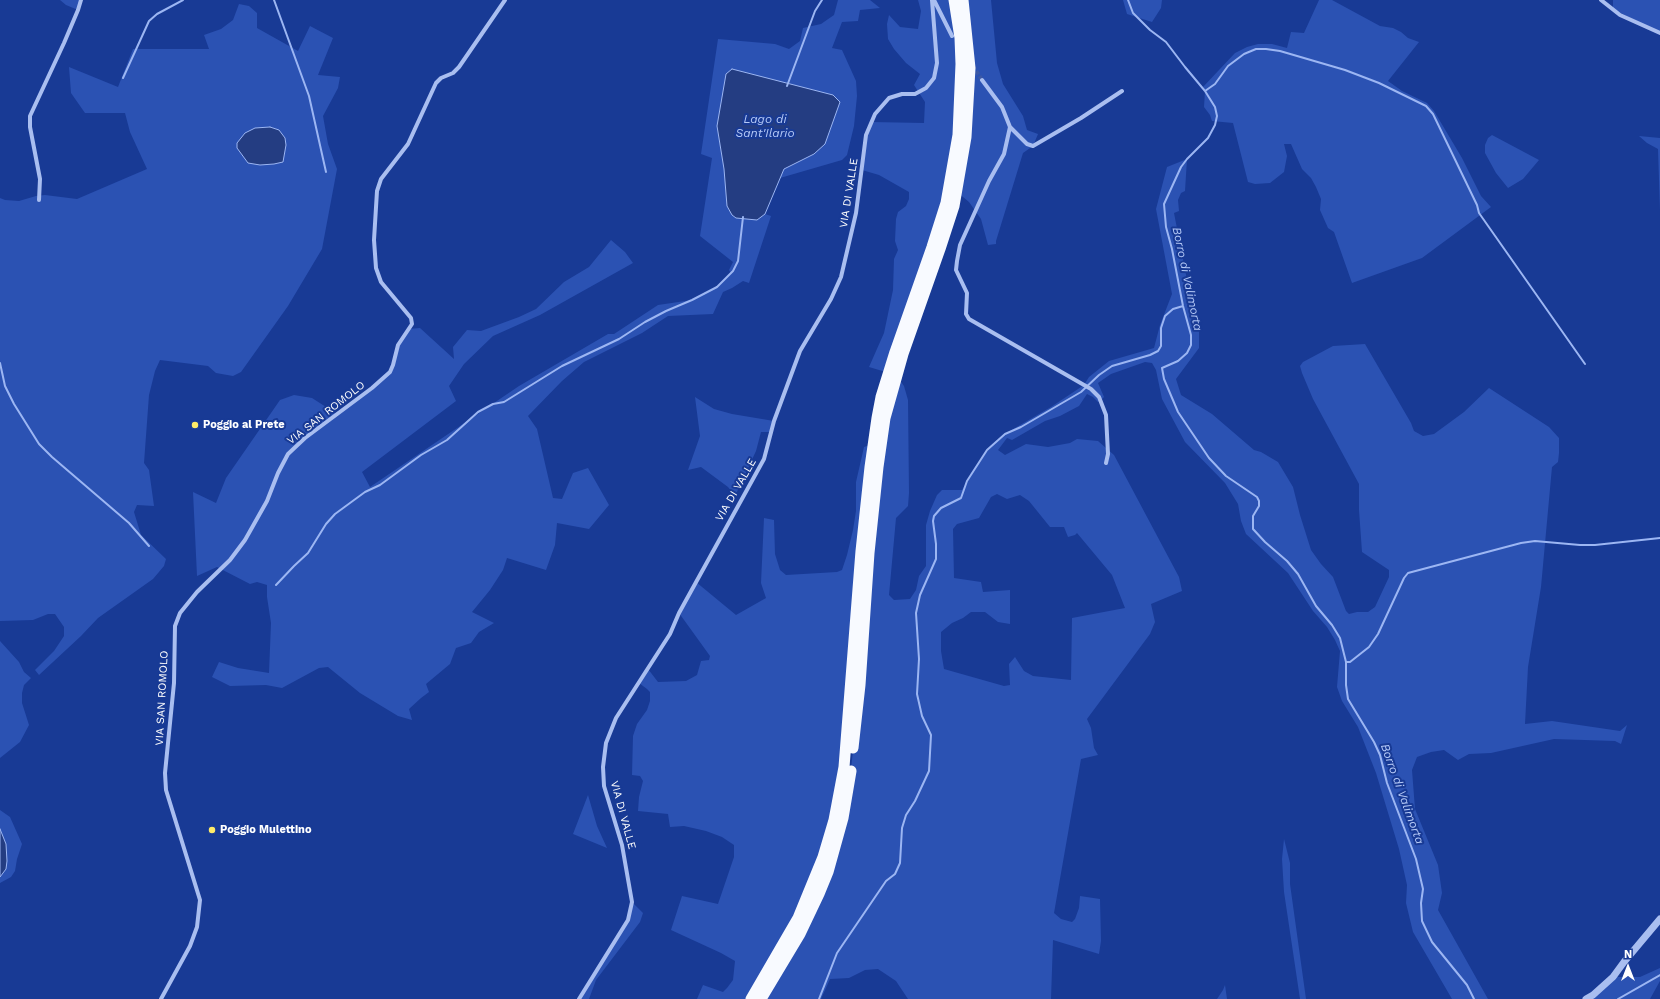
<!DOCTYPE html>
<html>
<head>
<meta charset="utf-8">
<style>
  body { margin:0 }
  #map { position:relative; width:1660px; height:999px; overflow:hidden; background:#183a95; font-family:"Work Sans",sans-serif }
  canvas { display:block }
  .north { position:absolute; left:1608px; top:947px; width:40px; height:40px; -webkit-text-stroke:3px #183a95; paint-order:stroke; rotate:0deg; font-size:11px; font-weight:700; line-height:16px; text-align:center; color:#fff }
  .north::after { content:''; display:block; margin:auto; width:14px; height:18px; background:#fff; clip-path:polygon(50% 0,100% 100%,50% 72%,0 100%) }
</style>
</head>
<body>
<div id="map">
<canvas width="1660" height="999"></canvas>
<div class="north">N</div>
</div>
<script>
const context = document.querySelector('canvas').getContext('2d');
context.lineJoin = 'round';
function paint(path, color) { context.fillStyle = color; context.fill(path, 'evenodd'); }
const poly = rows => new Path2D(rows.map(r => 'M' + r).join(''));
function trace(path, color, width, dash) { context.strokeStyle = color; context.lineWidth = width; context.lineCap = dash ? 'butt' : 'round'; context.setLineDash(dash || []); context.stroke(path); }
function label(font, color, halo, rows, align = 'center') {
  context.font = font + ' "Work Sans",sans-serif'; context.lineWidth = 4; context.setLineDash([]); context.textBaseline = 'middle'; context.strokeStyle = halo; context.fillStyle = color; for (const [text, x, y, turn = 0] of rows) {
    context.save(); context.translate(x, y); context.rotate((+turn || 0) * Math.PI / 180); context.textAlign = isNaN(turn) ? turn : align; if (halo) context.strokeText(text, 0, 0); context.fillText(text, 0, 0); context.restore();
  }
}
paint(poly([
  [60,0,81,0,78,10,66,5],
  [838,0,870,0,880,8,860,10,858,21,842,22,832,48,842,50,856,81,857,96,854,126,847,155,842,160,780,178,784,169,814,154,830,131,833,118,839,102,717,126,724,169,757,220,765,214,771,216,749,283,743,281,732,288,723,292,713,314,668,316,642,333,584,362,562,381,528,416,537,429,553,498,562,499,573,473,588,468,609,505,589,529,557,523,555,545,546,570,507,558,503,570,490,590,472,612,494,623,479,632,471,643,456,648,450,664,426,684,429,692,421,698,409,709,412,720,398,716,360,693,328,667,319,668,282,688,266,685,230,686,212,677,219,662,238,668,269,673,271,623,267,597,267,585,257,582,250,584,217,567,197,576,193,492,216,503,226,478,280,400,294,395,312,398,337,414,390,372,398,345,408,329,420,328,454,359,453,347,467,330,481,331,519,317,536,309,564,282,589,267,611,240,625,252,633,263,540,315,493,336,464,364,449,386,456,401,362,472,370,487,519,386,608,334,614,334,658,305,692,300,717,287,731,273,729,270,733,262,700,236,712,158,701,154,718,39,775,44,789,49,800,41,803,28,821,24,834,15],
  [918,0,954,0,960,38,952,172,889,373,869,367,884,333,893,290,894,259,898,250,895,241,896,219,898,212,906,206,909,199,909,192,879,175,862,170,866,135,871,122,924,123,925,102,914,85,920,74,906,63,894,49,888,39,887,24,889,15,900,27,918,29,921,11],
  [963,0,991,0,997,63,1003,84,1023,116,1027,130,1038,134,1033,146,1023,153,996,241,996,244,988,245,981,219,969,202,957,192],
  [1123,0,1162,0,1161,8,1152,22,1127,14],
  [1319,0,1332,0,1380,26,1393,28,1401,32,1408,38,1419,42,1388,81,1402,91,1427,103,1434,111,1462,158,1481,196,1491,207,1422,258,1352,283,1334,232,1328,228,1320,210,1321,199,1316,187,1311,178,1302,169,1291,144,1284,144,1287,156,1284,172,1270,183,1255,184,1248,182,1233,123,1212,121,1210,115,1204,107,1205,91,1203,87,1235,53,1247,47,1258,44,1272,44,1287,48,1291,32,1304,33],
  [1613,0,1660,0,1660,33,1613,9],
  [239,4,249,6,257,13,257,28,298,51,310,26,333,38,318,75,340,77,338,88,323,116,328,144,337,169,322,249,288,306,241,372,233,376,216,373,208,366,160,360,155,371,149,395,144,463,149,470,154,506,137,505,134,512,141,535,166,559,164,566,153,579,98,618,81,636,39,675,35,670,54,651,64,636,64,627,55,614,48,614,33,620,0,621,0,198,5,200,19,201,36,196,45,195,77,199,147,169,130,132,125,113,85,113,71,93,69,67,118,87,133,49,209,49,204,35,221,29,233,20],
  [1492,135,1539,160,1523,179,1508,188,1496,173,1485,153,1485,145,1488,138],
  [1639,136,1660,138,1660,210,1658,149,1647,143],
  [1187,159,1185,191,1181,193,1178,200,1179,211,1174,213,1196,326,1199,328,1199,348,1176,379,1181,395,1212,414,1254,450,1261,452,1278,462,1293,487,1300,515,1311,550,1321,564,1333,577,1346,611,1349,614,1357,612,1368,612,1375,607,1389,577,1389,570,1362,552,1359,510,1359,484,1313,399,1302,373,1300,366,1303,362,1333,346,1365,344,1411,423,1414,431,1423,436,1434,434,1464,412,1489,388,1549,427,1559,438,1559,453,1558,462,1552,467,1541,587,1528,667,1525,724,1552,721,1620,731,1627,725,1621,744,1615,741,1554,739,1491,753,1469,754,1458,760,1444,750,1431,752,1417,757,1412,770,1415,809,1438,865,1442,893,1438,910,1488,999,1452,999,1413,932,1406,903,1407,885,1399,849,1376,773,1358,727,1342,701,1337,687,1340,651,1335,640,1327,627,1313,611,1288,573,1246,534,1241,521,1238,504,1225,483,1185,442,1162,399,1156,370,1152,363,1145,362,1111,374,1098,383,1104,397,1101,400,1098,402,1093,397,1087,394,1079,406,1060,416,1045,421,1012,440,1007,438,998,450,1005,455,1026,444,1048,447,1070,443,1077,439,1098,441,1114,455,1179,577,1182,591,1151,604,1155,622,1150,634,1087,719,1091,728,1094,748,1098,755,1081,759,1054,913,1061,919,1072,922,1075,919,1079,908,1080,896,1100,899,1101,941,1099,954,1053,940,1051,999,908,999,896,981,878,969,865,970,849,978,830,979,821,999,762,999,782,965,851,769,860,685,869,553,896,375,904,386,908,400,909,493,908,506,896,518,889,595,894,600,910,599,916,590,919,576,926,566,926,525,930,511,937,495,942,490,962,490,987,450,1003,435,1051,407,1084,385,1089,377,1109,361,1154,348,1160,325,1172,294,1156,209,1167,167],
  [997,494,1007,499,1020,495,1029,501,1050,527,1064,527,1068,537,1075,535,1077,533,1112,575,1125,608,1072,618,1071,680,1033,676,1024,671,1015,657,1009,664,1010,685,1004,686,944,669,941,651,941,632,952,623,963,618,971,612,985,612,998,622,1010,624,1010,590,983,592,981,582,954,578,953,529,957,524,979,518,991,497],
  [695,397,714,409,732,414,774,421,771,432,761,432,756,451,735,496,728,487,701,467,688,470,700,436],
  [873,444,846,743,823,857,751,999,697,999,703,985,723,992,727,988,733,980,735,961,721,953,671,930,682,896,718,904,734,857,734,845,722,837,706,831,684,826,670,827,668,814,638,811,639,797,643,781,640,776,632,775,633,736,637,724,647,710,650,701,650,692,647,689,639,683,648,669,658,682,686,681,697,675,701,661,709,660,710,656,679,613,696,582,736,615,766,598,761,583,764,518,774,520,775,554,780,570,786,575,837,572,842,570,847,555,853,530,856,511,856,482,864,447],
  [0,641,19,662,24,672,31,678,24,685,22,693,22,703,29,725,20,742,0,758],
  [588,795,597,826,607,848,573,834],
  [0,810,10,817,22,844,17,859,15,871,11,877,0,883,0,877,2,875,2,834,0,829],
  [1284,839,1290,863,1290,884,1306,999,1300,999,1284,892,1282,859],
  [632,902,643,913,640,922,596,980,589,999,579,999,628,920],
  [1660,968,1660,981,1650,999,1586,999,1613,977,1640,977],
  [1225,985,1227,999,1217,999,1223,990]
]), '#2b52b3');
const water = poly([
  [732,69,833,95,840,102,825,144,814,154,784,169,765,214,757,220,736,218,732,215,727,206,724,169,717,126,726,74,732,69],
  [270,127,279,130,285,138,286,145,283,162,274,164,260,165,248,163,237,148,237,143,245,133,255,128,270,127],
  [0,829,6,844,7,861,6,869,0,877,0,829]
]);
paint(water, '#243d82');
trace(water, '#9cb6f3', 1);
trace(poly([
  [274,0,309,96,326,172],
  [1128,0,1133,13,1150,30,1166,42,1185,67,1205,91,1215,107,1217,116,1215,125,1208,138,1187,159,1181,167,1164,204,1166,227,1172,249,1183,306,1191,335,1191,345,1187,353,1178,361,1162,368,1164,379,1178,412,1209,458,1226,476,1257,497,1259,501,1259,506,1253,516,1253,529,1265,542,1287,561,1298,574,1316,606,1332,625,1340,638,1346,662,1346,685,1348,699,1374,742,1380,755,1387,783,1416,859,1423,889,1421,903,1422,921,1432,942,1467,985,1474,999],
  [123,78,149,21,157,14,183,0],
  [787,86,815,11,822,0],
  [1205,91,1215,84,1228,66,1244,54,1256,49,1266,49,1280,51,1345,70,1379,83,1426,106,1433,114,1477,205,1479,213,1585,364],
  [0,363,5,386,14,404,39,444,52,457,129,523,149,546],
  [276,585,294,566,308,553,326,524,335,514,365,492,380,485,421,455,447,440,478,412,493,404,504,402,562,366,619,339,645,322,666,311,692,300,717,287,733,271,738,261,743,217],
  [1346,662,1350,662,1369,647,1378,634,1404,578,1408,573,1521,543,1535,541,1580,545,1595,545,1660,538],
  [819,999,837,953,886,881,895,874,900,863,902,828,906,815,915,801,929,771,931,735,922,716,917,694,919,659,916,613,920,595,936,559,936,544,933,521,934,516,941,508,961,498,967,481,987,450,1005,434,1021,427,1081,392,1099,375,1112,366,1150,355,1158,351,1161,346,1161,328,1165,316,1173,309,1183,306],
  [1618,999,1660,975]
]), '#9cb6f3', 2);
trace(poly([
  [973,66,982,80]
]), '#3b58a5', 4, [4, 2]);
trace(poly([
  [934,0,952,36],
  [1601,0,1620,15,1660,33],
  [982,80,1002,107,1010,127,1004,154,989,181,970,223,960,245,957,261,956,270,967,293,966,314,969,319,1091,389,1099,397,1106,415,1108,454,1106,463],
  [1010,127,1027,144,1033,146,1081,118,1122,91],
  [39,200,40,179,30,127,30,116,64,43,78,10,81,0],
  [161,999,190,946,197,927,200,900,166,790,165,773,174,683,175,626,180,613,197,592,230,560,245,540,267,501,278,473,288,454,305,438,372,388,390,372,393,365,398,345,412,324,411,318,381,282,376,268,374,240,377,191,381,179,408,144,436,83,441,78,453,73,459,67,505,0],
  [579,999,628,920,632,902,622,845,604,786,603,767,606,743,616,718,670,634,679,613,764,459,774,421,800,351,831,299,841,277,856,213,866,135,875,114,889,98,902,94,915,94,926,88,934,78,937,63,932,0]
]), '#a9bef0', 4);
trace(poly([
  [1586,999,1593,995,1613,977,1624,962,1660,919]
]), '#a9bef0', 7);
trace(poly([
  [853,748,860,685,869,553,878,467,885,418,903,354,940,249,954,206,966,137,970,68,963,0],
  [751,999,798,918,823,857,834,820,844,767,861,551,870,467,877,418,881,397,895,352,932,247,946,203,958,135,961,64,960,38,954,0],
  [761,999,800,934,819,894,828,872,843,818,851,771]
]), '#f8faff', 11);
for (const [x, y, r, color] of [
  [195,425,4,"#ffec68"],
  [212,830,4,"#ffec68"]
]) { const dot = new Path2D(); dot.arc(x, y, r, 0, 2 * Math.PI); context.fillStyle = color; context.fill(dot); trace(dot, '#183a95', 1.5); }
label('11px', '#fff', '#183a95', [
  ["VIA DI VALLE",849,193,-81],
  ["VIA SAN ROMOLO",326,413,-38],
  ["VIA DI VALLE",736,490,-60],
  ["VIA SAN ROMOLO",162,698,-87],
  ["VIA DI VALLE",623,815,75]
]);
label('bold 11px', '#fff', '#183a95', [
  ["Poggio al Prete",203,425],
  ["Poggio Mulettino",220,830]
], 'left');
label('italic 12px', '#b5c9f7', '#183a95', [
  ["Lago di",765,119],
  ["Sant'Ilario",765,133],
  ["Borro di Valimorta",1187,279,78],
  ["Borro di Valimorta",1402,794,70]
]);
</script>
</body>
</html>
